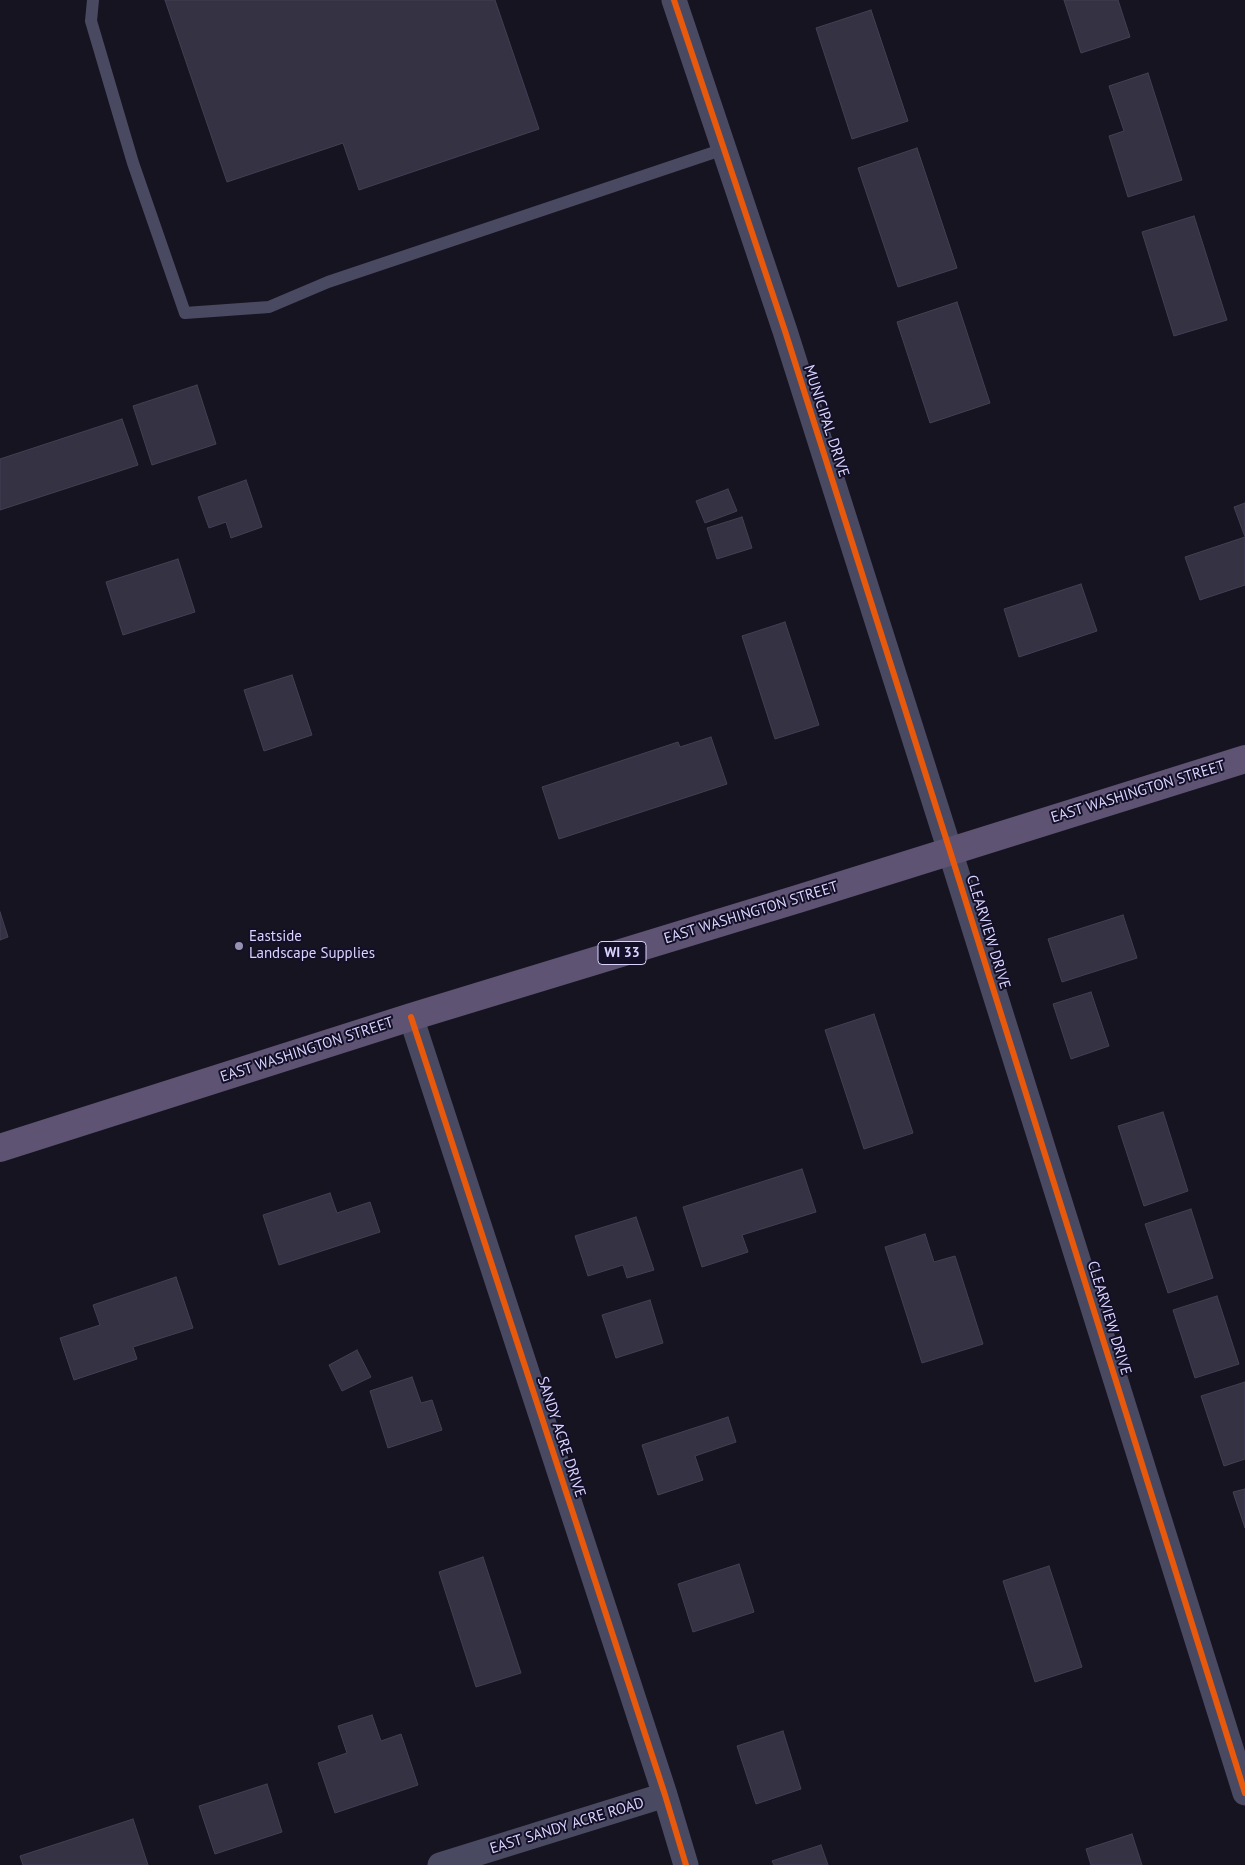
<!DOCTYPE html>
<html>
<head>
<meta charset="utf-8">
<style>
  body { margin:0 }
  canvas { display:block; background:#161421 }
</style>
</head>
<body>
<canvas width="1245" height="1865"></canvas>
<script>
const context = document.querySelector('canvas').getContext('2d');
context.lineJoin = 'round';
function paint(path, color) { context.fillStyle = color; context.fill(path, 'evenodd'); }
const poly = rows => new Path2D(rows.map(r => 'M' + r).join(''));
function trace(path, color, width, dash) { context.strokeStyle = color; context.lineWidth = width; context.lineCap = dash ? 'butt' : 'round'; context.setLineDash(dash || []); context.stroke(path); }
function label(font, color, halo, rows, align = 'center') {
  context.font = font + ' "PT Sans",sans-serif'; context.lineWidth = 4; context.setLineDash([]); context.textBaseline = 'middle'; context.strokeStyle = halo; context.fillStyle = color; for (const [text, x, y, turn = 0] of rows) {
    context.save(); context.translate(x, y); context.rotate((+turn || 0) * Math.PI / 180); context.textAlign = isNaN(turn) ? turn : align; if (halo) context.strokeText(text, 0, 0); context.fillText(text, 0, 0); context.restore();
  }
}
const building = poly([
  [165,0,495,0,539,129,359,190,343,143,227,182,165,0],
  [1064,0,1118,0,1130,37,1081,53,1064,0],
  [871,10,908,121,852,139,816,28,871,10],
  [1148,73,1182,180,1128,197,1109,136,1124,131,1109,86,1148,73],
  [917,148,957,268,898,287,858,168,917,148],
  [1194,216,1227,320,1174,336,1142,232,1194,216],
  [957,302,990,403,930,423,897,322,957,302],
  [197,385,216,444,152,465,133,406,197,385],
  [122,419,138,465,0,510,0,459,122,419],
  [246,480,262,527,231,538,226,522,209,528,198,497,246,480],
  [728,489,737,511,705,523,696,501,728,489],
  [1245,503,1245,585,1200,600,1185,557,1245,537,1234,507,1245,503],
  [742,517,752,548,717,559,707,528,742,517],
  [178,559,195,612,123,635,106,582,178,559],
  [1081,584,1097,631,1019,657,1004,609,1081,584],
  [785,622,819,725,775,739,742,636,785,622],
  [292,675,312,735,264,751,244,690,292,675],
  [711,737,727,784,559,839,542,787,678,742,680,747,711,737],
  [0,912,8,937,0,940,0,912],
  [1123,915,1137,958,1062,982,1048,939,1123,915],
  [1091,992,1109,1046,1071,1059,1053,1004,1091,992],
  [874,1014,913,1133,864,1149,825,1030,874,1014],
  [1163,1112,1188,1191,1144,1206,1118,1126,1163,1112],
  [802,1169,816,1212,742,1235,748,1252,702,1267,683,1207,802,1169],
  [330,1193,337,1213,370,1202,380,1232,279,1265,263,1215,330,1193],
  [1191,1209,1213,1278,1168,1293,1145,1224,1191,1209],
  [636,1217,654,1270,627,1278,623,1265,588,1276,575,1236,636,1217],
  [925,1234,934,1262,955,1256,983,1344,922,1363,885,1247,925,1234],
  [176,1277,193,1328,133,1347,137,1359,74,1380,60,1338,100,1325,93,1305,176,1277],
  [1217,1296,1239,1364,1195,1378,1173,1310,1217,1296],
  [650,1300,663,1343,616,1358,602,1315,650,1300],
  [357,1350,371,1377,342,1391,329,1365,357,1350],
  [412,1377,421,1403,432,1400,442,1430,388,1448,370,1391,412,1377],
  [1245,1382,1245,1459,1224,1466,1201,1396,1245,1382],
  [728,1417,736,1442,695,1456,703,1480,658,1495,642,1445,728,1417],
  [1245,1489,1245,1528,1233,1492,1245,1489],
  [483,1557,521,1673,476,1687,439,1572,483,1557],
  [739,1564,754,1612,693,1632,678,1584,739,1564],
  [1049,1566,1082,1667,1035,1682,1003,1581,1049,1566],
  [372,1715,381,1741,401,1734,418,1785,335,1813,318,1763,347,1753,338,1726,372,1715],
  [783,1731,801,1789,756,1804,737,1746,783,1731],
  [267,1784,282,1832,215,1854,199,1806,267,1784],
  [133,1819,148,1865,23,1865,20,1856,133,1819],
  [1132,1834,1142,1865,1091,1865,1086,1849,1132,1834],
  [821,1845,828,1865,774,1865,772,1861,821,1845]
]);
paint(building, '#343243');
trace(building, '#433f54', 1);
trace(poly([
  [93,0,91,21,133,163,185,313,269,307,328,282,724,149]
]), '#4a4962', 12);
trace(poly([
  [674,0,785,331,950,851,1245,1793],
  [411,1017,665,1795,686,1865],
  [440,1865,665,1795]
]), '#4a4962', 25);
trace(poly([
  [0,1148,411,1017,801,898,1245,759]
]), '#5e5373', 28);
trace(poly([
  [674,0,785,331,950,851,1245,1793],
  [411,1017,665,1795,686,1865]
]), '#e8590c', 6);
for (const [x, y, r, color] of [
  [239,946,5,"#9591b1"]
]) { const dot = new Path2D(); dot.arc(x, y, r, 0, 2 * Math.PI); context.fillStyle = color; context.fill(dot); trace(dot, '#130f26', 2); }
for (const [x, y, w] of [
  [622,953,48]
]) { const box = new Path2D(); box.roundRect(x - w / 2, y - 11.5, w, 23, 4); context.fillStyle = '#130f26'; context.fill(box); trace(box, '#d9d4ff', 1); }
label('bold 14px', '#d9d4ff', null, [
  ["WI 33",622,953]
]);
label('15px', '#d9d4ff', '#130f26', [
  ["MUNICIPAL DRIVE",826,421,72],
  ["EAST WASHINGTON STREET",1138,792,-17],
  ["EAST WASHINGTON STREET",751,913,-17],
  ["CLEARVIEW DRIVE",988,932,73],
  ["EAST WASHINGTON STREET",307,1050,-18],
  ["CLEARVIEW DRIVE",1109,1318,73],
  ["SANDY ACRE DRIVE",561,1437,72],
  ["EAST SANDY ACRE ROAD",567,1826,-17]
]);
label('15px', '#d9d4ff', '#130f26', [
  ["Eastside",249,937],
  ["Landscape Supplies",249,954]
], 'left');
</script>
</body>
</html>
